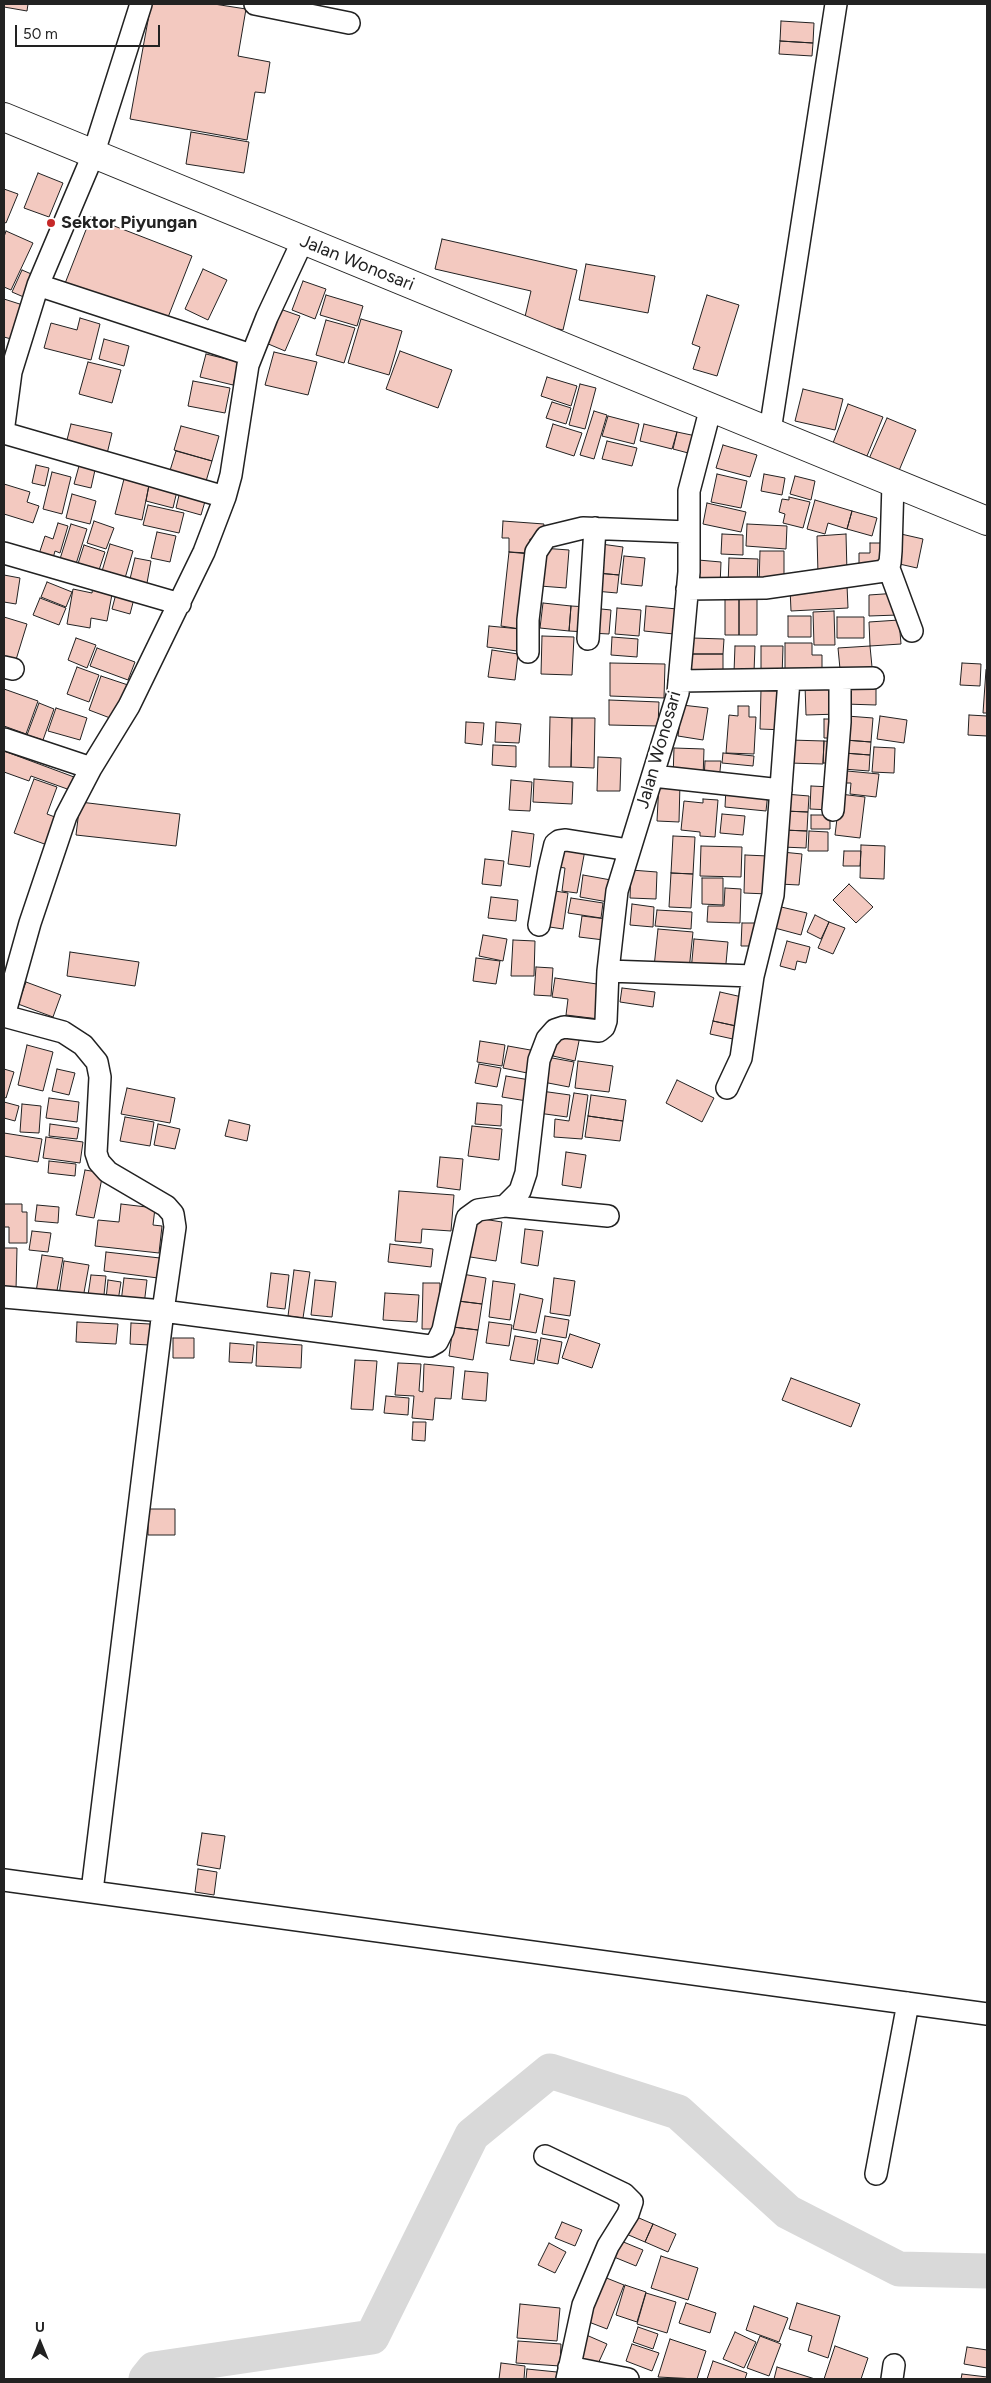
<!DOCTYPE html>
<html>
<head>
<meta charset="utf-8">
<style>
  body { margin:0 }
  #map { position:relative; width:991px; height:2383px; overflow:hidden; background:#fff; font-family:Figtree,sans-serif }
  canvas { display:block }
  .frame { position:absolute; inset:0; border:5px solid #222; pointer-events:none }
  .north { position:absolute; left:15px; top:2318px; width:50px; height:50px; -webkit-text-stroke:4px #fff; paint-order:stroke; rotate:0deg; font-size:14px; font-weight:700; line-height:20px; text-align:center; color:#222 }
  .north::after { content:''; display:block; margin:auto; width:18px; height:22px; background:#222; clip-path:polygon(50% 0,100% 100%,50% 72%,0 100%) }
  .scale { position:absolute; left:15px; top:25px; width:145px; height:22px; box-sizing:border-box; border:2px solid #222; border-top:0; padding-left:6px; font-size:15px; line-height:18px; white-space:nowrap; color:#222; -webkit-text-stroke:4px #fff; paint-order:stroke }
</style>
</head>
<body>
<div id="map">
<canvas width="991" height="2383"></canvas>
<div class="frame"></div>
<div class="north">U</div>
<div class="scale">50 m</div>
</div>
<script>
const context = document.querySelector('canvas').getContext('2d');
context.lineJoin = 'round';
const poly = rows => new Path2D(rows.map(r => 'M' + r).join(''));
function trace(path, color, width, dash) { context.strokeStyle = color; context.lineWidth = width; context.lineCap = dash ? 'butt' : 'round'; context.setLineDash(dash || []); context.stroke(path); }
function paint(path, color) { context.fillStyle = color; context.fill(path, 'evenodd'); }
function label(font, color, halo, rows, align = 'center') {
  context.font = font + ' Figtree,sans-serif'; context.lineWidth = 4; context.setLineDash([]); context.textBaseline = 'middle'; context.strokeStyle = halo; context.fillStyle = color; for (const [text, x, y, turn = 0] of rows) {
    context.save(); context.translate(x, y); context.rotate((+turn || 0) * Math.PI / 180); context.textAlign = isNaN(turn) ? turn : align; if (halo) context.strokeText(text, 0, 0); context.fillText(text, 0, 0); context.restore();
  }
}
trace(poly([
  [146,2379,154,2369,372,2337,472,2135,550,2071,678,2112,788,2212,899,2269,987,2271]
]), '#d9d9d9', 35);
const building = poly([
  [4,4,28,4,27,11,4,7,4,4],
  [151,4,214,4,246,9,238,56,270,62,265,93,255,92,247,140,130,119,151,4],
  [781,21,814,23,813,43,780,41,781,21],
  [780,41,813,43,812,56,779,54,780,41],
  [191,132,249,142,244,173,186,164,191,132],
  [38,173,63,183,49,217,24,208,38,173],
  [4,189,18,194,6,223,4,222,4,189],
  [91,217,192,256,165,325,64,286,91,217],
  [6,231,33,243,11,290,4,287,4,237,6,231],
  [442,239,577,270,563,330,524,321,531,291,435,269,442,239],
  [586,264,655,276,648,313,579,300,586,264],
  [203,269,227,280,208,320,185,309,203,269],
  [22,270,36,276,26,298,12,292,22,270],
  [303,281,326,289,315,319,292,310,303,281],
  [326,295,363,306,357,326,320,315,326,295],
  [707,295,739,305,717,376,693,369,700,347,692,344,707,295],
  [4,299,29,307,18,341,4,337,4,299],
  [280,309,300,316,285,351,266,343,280,309],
  [80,318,100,324,91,360,44,348,51,323,77,330,80,318],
  [361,319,402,331,389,375,348,363,361,319],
  [326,320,355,328,344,363,316,355,326,320],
  [104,339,129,346,124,366,99,359,104,339],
  [400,351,452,370,438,408,386,389,400,351],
  [274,352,317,362,308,395,265,385,274,352],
  [206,354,239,362,233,385,200,377,206,354],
  [88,362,121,370,112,403,79,394,88,362],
  [547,377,577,386,571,406,541,396,547,377],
  [193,381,230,388,225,413,188,406,193,381],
  [580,384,596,388,585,429,569,425,580,384],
  [803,389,843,399,835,430,795,421,803,389],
  [552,402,571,408,566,424,546,418,552,402],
  [848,404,883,417,867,456,833,443,848,404],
  [594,411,607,415,594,459,580,455,594,411],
  [608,416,639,424,634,444,602,436,608,416],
  [887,418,916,430,898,473,868,461,887,418],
  [71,424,112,433,106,458,65,448,71,424],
  [553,424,582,433,574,456,546,447,553,424],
  [644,424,677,432,672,449,640,441,644,424],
  [181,426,219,436,212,461,174,450,181,426],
  [677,432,696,436,692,454,673,449,677,432],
  [607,441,637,448,632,466,602,459,607,441],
  [723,445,757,455,750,477,716,468,723,445],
  [176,451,212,461,204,488,168,477,176,451],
  [36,465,49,468,45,486,32,483,36,465],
  [79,466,95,470,91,488,74,484,79,466],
  [52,472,71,477,62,514,43,509,52,472],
  [717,474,747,481,741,508,711,502,717,474],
  [764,474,785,478,782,495,761,491,764,474],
  [795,476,815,481,811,500,790,494,795,476],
  [124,479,149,485,142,520,115,514,124,479],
  [4,484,30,492,27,502,39,506,33,523,4,514,4,484],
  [149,485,177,491,173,508,146,501,149,485],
  [180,491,206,498,201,515,176,508,180,491],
  [72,494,96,501,90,524,66,518,72,494],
  [789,497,810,502,803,528,783,523,785,514,779,512,782,499,789,500,789,497],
  [815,500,852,511,847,529,828,523,825,534,807,529,815,500],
  [707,503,746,512,741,532,703,524,707,503],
  [148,505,184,513,179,533,143,525,148,505],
  [852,511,877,518,872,536,847,529,852,511],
  [94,521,114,528,106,549,87,543,94,521],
  [503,521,544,524,542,540,530,539,529,553,509,552,509,538,502,538,503,521],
  [58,523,68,526,60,553,55,551,52,562,38,557,45,536,53,539,58,523],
  [71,524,87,529,76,564,60,559,71,524],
  [747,524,787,526,786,549,746,546,747,524],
  [157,532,176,536,170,562,151,558,157,532],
  [722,534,743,535,743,555,721,554,722,534],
  [846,534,847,572,818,574,817,536,846,534],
  [901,534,923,539,917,568,895,563,901,534],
  [870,543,884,543,884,568,859,568,859,553,870,553,870,543],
  [110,544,133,551,123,585,100,578,110,544],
  [601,544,623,547,619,575,597,573,601,544],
  [84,545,105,552,97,576,76,570,84,545],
  [542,548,569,550,566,588,540,586,542,548],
  [760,551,784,551,784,585,759,584,760,551],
  [509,552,529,554,520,629,501,626,509,552],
  [624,556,645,558,642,586,621,584,624,556],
  [135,558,151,561,147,583,130,579,135,558],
  [729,558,758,559,757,586,728,586,729,558],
  [698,560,721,562,720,586,696,585,698,560],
  [597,573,619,575,617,593,595,591,597,573],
  [4,575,20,578,16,604,4,602,4,575],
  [47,582,72,592,66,607,41,597,47,582],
  [847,585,848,608,791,611,790,588,847,585],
  [93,586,113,589,107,621,91,618,90,628,67,624,73,589,92,593,93,586],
  [117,590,135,595,130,614,112,609,117,590],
  [725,591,739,591,739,635,725,635,725,591],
  [739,591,757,591,757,635,739,635,739,591],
  [898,593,898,615,869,616,869,595,898,593],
  [40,598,66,608,59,625,33,615,40,598],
  [543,603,571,606,569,631,540,628,543,603],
  [571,606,588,607,586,632,569,631,571,606],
  [646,606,677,609,674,634,644,631,646,606],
  [592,608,611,610,609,634,590,633,592,608],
  [617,608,641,610,639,636,615,634,617,608],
  [834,611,835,645,814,645,813,612,834,611],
  [788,616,811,616,811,637,788,637,788,616],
  [4,617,27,624,15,663,4,659,4,617],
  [837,617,864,617,864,638,837,638,837,617],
  [899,620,901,644,870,646,869,622,899,620],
  [489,626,520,629,517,651,487,647,489,626],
  [542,636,574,637,572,675,541,674,542,636],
  [612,637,638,639,637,657,611,655,612,637],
  [76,638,96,645,87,668,68,660,76,638],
  [692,638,724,639,723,654,692,654,692,638],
  [785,643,812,643,812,655,822,655,822,678,785,670,785,643],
  [735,646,755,646,754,672,734,672,735,646],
  [761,646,783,646,782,677,761,677,761,646],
  [870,646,872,667,840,669,838,648,870,646],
  [97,648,135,662,128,680,90,666,97,648],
  [492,650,518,654,515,680,488,677,492,650],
  [692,654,723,654,723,676,691,675,692,654],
  [610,663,665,664,664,698,610,696,610,663],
  [962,663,981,664,980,686,960,685,962,663],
  [77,667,99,675,89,702,67,694,77,667],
  [986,670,987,671,987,713,983,713,986,670],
  [101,676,131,686,118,721,89,710,101,676],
  [805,685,839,685,840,714,806,715,805,685],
  [846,685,876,685,876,705,845,704,846,685],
  [4,689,38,701,26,734,4,726,4,689],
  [761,690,786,690,785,730,760,729,761,690],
  [609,700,659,702,658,726,609,725,609,700],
  [39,703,54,709,43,740,27,735,39,703],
  [682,705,708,708,703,740,678,736,682,705],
  [738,706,749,706,749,717,756,717,754,754,726,753,729,715,738,716,738,706],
  [56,708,87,718,80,740,48,731,56,708],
  [969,715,987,716,987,736,968,735,969,715],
  [847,716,873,718,871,742,845,740,847,716],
  [880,716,907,720,904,743,877,739,880,716],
  [550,717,572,718,571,767,549,767,550,717],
  [572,718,595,718,594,768,571,767,572,718],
  [824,719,838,719,837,738,824,738,824,719],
  [466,722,484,723,482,745,465,743,466,722],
  [496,722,521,724,519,743,495,742,496,722],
  [790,740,824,741,823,764,789,763,790,740],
  [845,740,871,742,870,755,844,753,845,740],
  [824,741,836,742,835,763,823,763,824,741],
  [493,745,516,746,516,767,492,765,493,745],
  [874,747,895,748,894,773,872,772,874,747],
  [674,748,704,749,703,779,673,778,674,748],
  [4,751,74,777,70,790,31,776,29,781,4,772,4,751],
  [723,753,754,756,753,766,722,763,723,753],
  [844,753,870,755,869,771,843,769,844,753],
  [598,757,621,758,620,791,597,791,598,757],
  [705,761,721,761,719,781,704,780,705,761],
  [847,771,879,774,876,797,850,794,851,783,846,783,847,771],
  [34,779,57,787,47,814,60,819,50,846,14,833,34,779],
  [534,779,573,782,572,804,533,802,534,779],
  [511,780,532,782,530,811,509,810,511,780],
  [659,782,680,783,679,822,657,821,659,782],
  [811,786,832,787,831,810,810,809,811,786],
  [726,788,768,792,766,811,725,807,726,788],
  [785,794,809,796,808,812,784,811,785,794],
  [840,794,865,797,860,838,835,835,840,794],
  [703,799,718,800,715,837,700,836,700,832,681,830,684,801,703,803,703,799],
  [80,802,180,814,176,846,76,835,80,802],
  [784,811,808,812,807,831,783,830,784,811],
  [722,814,745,816,743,835,720,833,722,814],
  [811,815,830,815,830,829,811,829,811,815],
  [783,830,807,831,806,848,782,847,783,830],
  [512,831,534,834,530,867,508,864,512,831],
  [809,831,828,832,828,851,808,851,809,831],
  [673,836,695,837,693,874,671,873,673,836],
  [861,845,885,846,884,879,860,878,861,845],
  [701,846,742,847,741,877,700,876,701,846],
  [560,847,585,850,577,893,562,891,565,868,558,867,560,847],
  [844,851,861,851,860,866,843,866,844,851],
  [782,852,802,854,799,885,779,884,782,852],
  [745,855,768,856,768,894,744,893,745,855],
  [485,859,504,861,501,886,482,884,485,859],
  [631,870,657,872,656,899,630,898,631,870],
  [671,873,693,874,691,908,669,907,671,873],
  [583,875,611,880,608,902,580,897,583,875],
  [702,878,723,878,723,905,702,904,702,878],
  [849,884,873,907,856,923,833,900,849,884],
  [725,888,741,889,740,923,707,922,708,906,724,906,725,888],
  [548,890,568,893,563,929,543,926,548,890],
  [491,897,518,900,516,921,488,918,491,897],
  [571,898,603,903,601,918,568,913,571,898],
  [632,904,654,907,653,927,630,925,632,904],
  [777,906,807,913,801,935,771,927,777,906],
  [657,910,692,912,691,929,655,926,657,910],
  [815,915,829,922,821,939,807,932,815,915],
  [582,916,607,919,604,940,579,937,582,916],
  [829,922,845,928,833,954,818,948,829,922],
  [742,923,759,923,758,946,741,946,742,923],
  [658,929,693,932,689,970,654,967,658,929],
  [483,935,507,939,503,961,479,956,483,935],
  [694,939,728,942,725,974,691,971,694,939],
  [513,940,535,941,534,976,511,976,513,940],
  [787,941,810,947,806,963,797,961,795,970,780,966,787,941],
  [70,952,139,962,135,986,67,976,70,952],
  [476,958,500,961,496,984,473,981,476,958],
  [536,967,553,968,551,996,534,995,536,967],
  [555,978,604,985,599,1019,566,1015,568,999,552,997,555,978],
  [26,982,61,995,53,1017,18,1004,26,982],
  [622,988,655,992,653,1007,620,1002,622,988],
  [720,992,742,997,736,1026,713,1021,720,992],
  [713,1021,736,1026,733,1039,710,1034,713,1021],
  [559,1031,580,1036,575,1061,553,1056,559,1031],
  [480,1041,505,1045,502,1066,477,1062,480,1041],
  [27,1045,53,1052,43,1091,18,1085,27,1045],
  [508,1046,536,1051,532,1074,503,1068,508,1046],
  [547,1057,574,1062,569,1087,543,1082,547,1057],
  [578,1061,613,1066,609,1092,575,1088,578,1061],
  [479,1064,501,1068,497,1087,475,1083,479,1064],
  [4,1069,14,1072,6,1098,4,1097,4,1069],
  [57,1069,75,1073,69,1095,52,1091,57,1069],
  [506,1076,530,1080,527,1101,502,1097,506,1076],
  [677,1080,714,1098,702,1122,666,1103,677,1080],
  [127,1088,175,1098,170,1123,121,1114,127,1088],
  [541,1091,570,1095,567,1117,538,1113,541,1091],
  [574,1093,588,1095,582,1139,554,1137,555,1119,569,1121,574,1093],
  [591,1095,626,1100,623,1121,588,1116,591,1095],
  [49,1098,79,1102,77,1122,46,1118,49,1098],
  [4,1102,19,1106,15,1121,4,1118,4,1102],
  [477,1103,502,1105,501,1126,475,1124,477,1103],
  [22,1104,41,1106,39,1133,20,1132,22,1104],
  [588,1116,623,1121,620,1141,585,1137,588,1116],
  [125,1117,154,1122,150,1146,120,1141,125,1117],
  [229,1120,250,1125,247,1141,225,1136,229,1120],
  [50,1124,79,1128,77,1139,49,1136,50,1124],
  [158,1124,180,1129,175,1149,154,1145,158,1124],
  [472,1126,502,1129,499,1160,468,1156,472,1126],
  [4,1133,42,1139,38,1162,4,1156,4,1133],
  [46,1137,83,1142,80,1163,43,1158,46,1137],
  [566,1152,586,1155,581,1188,562,1185,566,1152],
  [440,1157,463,1159,460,1190,437,1187,440,1157],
  [49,1161,76,1164,75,1176,48,1173,49,1161],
  [85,1170,103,1173,94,1218,76,1215,85,1170],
  [399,1191,454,1195,451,1231,422,1229,421,1243,395,1241,399,1191],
  [4,1204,22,1204,22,1212,27,1212,27,1243,9,1243,9,1227,4,1227,4,1204],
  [121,1204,155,1208,153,1225,162,1226,159,1253,95,1246,98,1220,119,1222,121,1204],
  [37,1205,59,1207,58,1223,35,1221,37,1205],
  [470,1217,502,1222,496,1261,464,1256,470,1217],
  [525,1229,543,1231,538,1266,521,1263,525,1229],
  [32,1231,51,1233,48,1252,29,1250,32,1231],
  [390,1244,433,1249,431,1267,388,1262,390,1244],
  [4,1248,17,1248,16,1290,4,1289,4,1248],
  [106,1252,160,1258,158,1278,104,1271,106,1252],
  [42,1255,63,1258,56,1296,36,1292,42,1255],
  [64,1261,89,1265,83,1298,59,1295,64,1261],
  [294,1270,310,1272,303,1318,288,1316,294,1270],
  [271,1273,289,1275,285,1309,267,1307,271,1273],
  [462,1274,486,1278,482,1304,458,1301,462,1274],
  [91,1275,106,1276,103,1304,87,1302,91,1275],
  [124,1278,147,1280,144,1305,121,1302,124,1278],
  [554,1278,575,1281,570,1316,550,1313,554,1278],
  [108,1280,121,1282,118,1301,106,1299,108,1280],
  [315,1280,336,1282,332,1317,311,1315,315,1280],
  [493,1281,515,1284,510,1320,489,1317,493,1281],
  [423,1283,440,1283,439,1329,422,1329,423,1283],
  [385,1293,419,1295,417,1322,383,1320,385,1293],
  [520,1294,543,1299,536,1333,513,1329,520,1294],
  [458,1301,482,1304,478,1330,453,1327,458,1301],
  [545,1316,569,1320,566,1338,542,1334,545,1316],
  [77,1322,118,1324,116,1344,76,1342,77,1322],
  [489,1322,512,1325,509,1346,486,1343,489,1322],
  [131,1323,150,1324,149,1345,130,1344,131,1323],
  [453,1327,478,1330,473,1360,449,1356,453,1327],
  [570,1334,600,1344,592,1368,562,1358,570,1334],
  [515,1336,538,1340,534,1364,510,1360,515,1336],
  [173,1338,194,1338,194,1358,173,1358,173,1338],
  [541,1338,562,1342,558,1364,537,1360,541,1338],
  [257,1342,302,1345,301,1368,256,1366,257,1342],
  [230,1343,254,1345,252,1363,229,1362,230,1343],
  [355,1360,377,1361,373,1410,351,1409,355,1360],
  [398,1363,421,1364,419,1391,423,1392,424,1364,454,1367,451,1399,435,1398,433,1420,412,1418,414,1396,395,1395,398,1363],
  [465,1371,488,1373,486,1401,462,1399,465,1371],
  [791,1378,860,1404,851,1427,782,1400,791,1378],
  [386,1396,409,1398,408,1415,384,1413,386,1396],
  [413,1422,426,1422,425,1441,412,1440,413,1422],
  [148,1509,175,1509,175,1535,148,1535,148,1509],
  [202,1833,225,1836,220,1869,197,1865,202,1833],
  [198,1869,217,1872,214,1895,195,1892,198,1869],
  [632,2215,653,2224,645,2242,624,2233,632,2215],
  [562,2222,582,2230,575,2246,555,2238,562,2222],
  [653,2224,676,2234,668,2252,645,2242,653,2224],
  [621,2241,643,2250,636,2266,614,2257,621,2241],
  [549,2243,566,2252,555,2273,538,2265,549,2243],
  [661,2256,698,2268,688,2300,651,2288,661,2256],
  [599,2275,624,2285,607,2329,581,2319,599,2275],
  [625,2285,646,2292,637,2322,616,2315,625,2285],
  [646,2293,676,2302,667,2333,637,2324,646,2293],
  [686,2303,716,2313,710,2333,679,2323,686,2303],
  [797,2303,840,2316,828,2358,808,2351,812,2336,789,2329,797,2303],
  [520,2304,560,2308,557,2341,517,2338,520,2304],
  [754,2306,788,2318,779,2342,746,2330,754,2306],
  [638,2327,658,2334,653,2349,633,2342,638,2327],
  [735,2332,756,2342,744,2368,723,2359,735,2332],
  [584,2334,607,2344,597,2366,575,2356,584,2334],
  [760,2336,781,2344,769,2376,747,2368,760,2336],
  [670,2339,706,2351,697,2379,658,2377,670,2339],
  [518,2341,561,2344,560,2366,516,2363,518,2341],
  [632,2344,659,2353,652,2371,626,2361,632,2344],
  [835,2346,868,2358,861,2379,824,2379,835,2346],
  [967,2347,987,2350,987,2368,964,2364,967,2347],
  [713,2361,747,2373,745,2379,707,2379,713,2361],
  [501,2363,525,2366,524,2379,499,2379,501,2363],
  [777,2367,815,2379,774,2379,777,2367],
  [527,2369,557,2372,556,2379,526,2379,527,2369],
  [962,2374,987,2377,987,2379,961,2379,962,2374]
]);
paint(building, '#f3c9c0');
trace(building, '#222', 1);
const minor = poly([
  [255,4,349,23],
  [38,285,251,355],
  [4,425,11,372,38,285,93,155,141,4],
  [770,431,836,4],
  [4,433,225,497],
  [4,553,180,604],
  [888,566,912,631],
  [687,589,765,588,884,571,890,563,891,551,893,483],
  [588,639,595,528],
  [528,652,528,620,536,552,546,537,583,528,689,532],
  [4,667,13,669],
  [679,681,873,678],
  [4,739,91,768],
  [653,776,781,790],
  [833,810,840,722,840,679],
  [539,925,549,869,555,844,559,841,566,840,629,850],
  [608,971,753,976,773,895,789,680],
  [4,1016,63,1032,83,1045,97,1062,100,1077,96,1153,99,1162,108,1172,166,1206,173,1214,175,1227,163,1311,430,1346,437,1342,443,1330,467,1218,478,1210,505,1206,520,1191,526,1173,539,1060,547,1039,555,1030,564,1027,599,1031,604,1027,606,1021,608,971,617,891,678,693,689,572,689,491,711,407],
  [4,1016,30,923,66,816,91,768,129,706,204,552,225,497,231,475,248,365,267,317,303,240],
  [727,1088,741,1058,753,976],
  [505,1206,608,1216],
  [4,1297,163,1311,92,1891],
  [4,1880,987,2014],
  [545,2156,624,2194,632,2202,628,2214,608,2246,583,2305,567,2379],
  [876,2174,908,2003],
  [569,2367,628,2379],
  [892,2379,894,2365]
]);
const highway = poly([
  [4,117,987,521]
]);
trace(minor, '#222', 24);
trace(highway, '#222', 30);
trace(minor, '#fff', 21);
trace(highway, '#fff', 28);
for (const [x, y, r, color] of [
  [51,223,5,"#c62828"]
]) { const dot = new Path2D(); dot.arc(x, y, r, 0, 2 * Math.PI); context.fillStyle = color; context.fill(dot); trace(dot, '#fff', 2); }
label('bold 18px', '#222', '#fff', [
  ["Sektor Piyungan",61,223]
], 'left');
label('18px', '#222', '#fff', [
  ["Jalan Wonosari",357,263,22],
  ["Jalan Wonosari",659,750,-74]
]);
</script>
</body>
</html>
